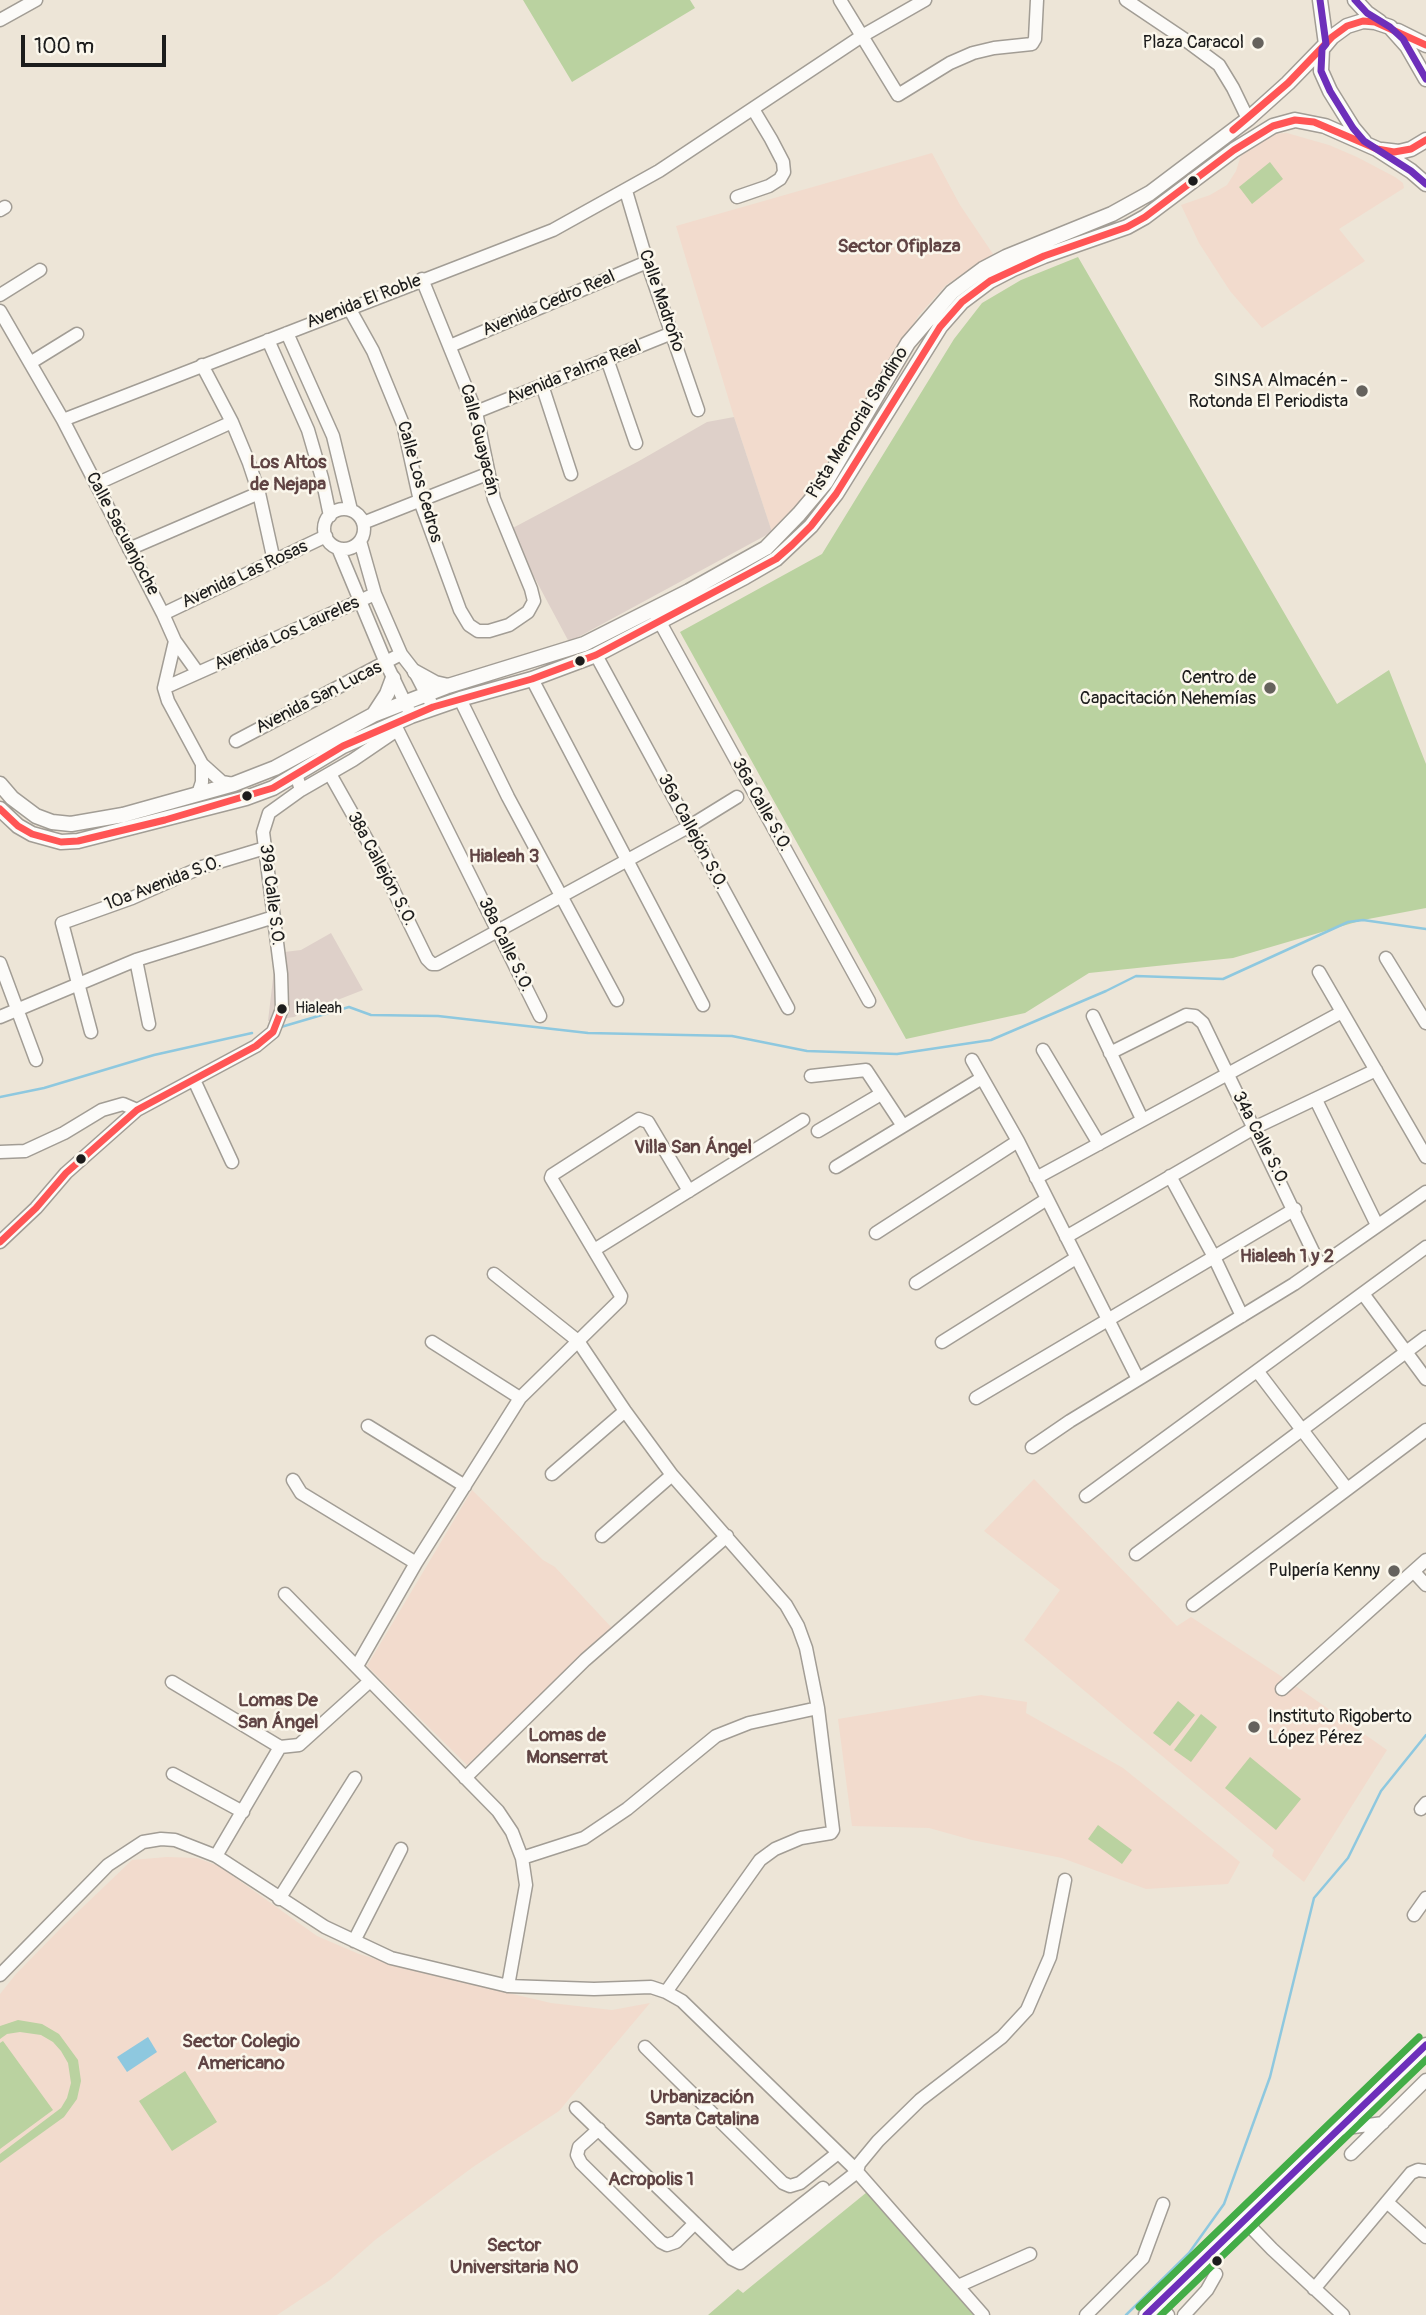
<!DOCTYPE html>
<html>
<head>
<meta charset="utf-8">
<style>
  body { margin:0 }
  #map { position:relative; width:1426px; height:2315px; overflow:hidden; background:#ede5d7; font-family:Pangolin,sans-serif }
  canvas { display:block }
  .scale { position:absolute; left:21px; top:35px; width:145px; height:32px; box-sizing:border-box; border:4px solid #1c1c1c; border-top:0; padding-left:9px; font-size:21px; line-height:24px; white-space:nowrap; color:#1c1c1c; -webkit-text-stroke:5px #fbf7ec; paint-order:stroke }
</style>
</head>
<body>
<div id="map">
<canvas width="1426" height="2315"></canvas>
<div class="scale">100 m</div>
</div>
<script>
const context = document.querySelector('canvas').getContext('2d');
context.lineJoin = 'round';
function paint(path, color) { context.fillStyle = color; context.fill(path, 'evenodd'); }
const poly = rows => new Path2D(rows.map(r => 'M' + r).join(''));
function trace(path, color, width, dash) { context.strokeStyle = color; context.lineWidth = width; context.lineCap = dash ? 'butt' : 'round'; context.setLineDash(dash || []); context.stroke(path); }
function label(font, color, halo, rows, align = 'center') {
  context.font = font + ' Pangolin,sans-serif'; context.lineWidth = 5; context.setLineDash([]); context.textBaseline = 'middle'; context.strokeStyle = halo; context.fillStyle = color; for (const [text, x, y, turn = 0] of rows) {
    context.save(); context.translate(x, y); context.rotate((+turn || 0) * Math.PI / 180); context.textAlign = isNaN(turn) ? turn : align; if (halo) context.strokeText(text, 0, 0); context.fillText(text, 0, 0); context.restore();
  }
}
paint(poly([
  [1287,133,1329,145,1357,157,1395,177,1403,183,1404,188,1339,229,1365,261,1262,328,1230,291,1199,243,1181,205,1210,195,1227,185,1236,171,1242,152,1271,134],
  [932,153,960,205,993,254,946,285,919,315,812,488,793,512,772,532,734,417,676,226],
  [1034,1479,1177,1626,1191,1617,1290,1682,1387,1750,1304,1882,1272,1856,1274,1850,1024,1640,1060,1590,984,1531],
  [472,1490,543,1560,555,1567,612,1628,467,1765,367,1666],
  [981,1695,1027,1702,1026,1713,1123,1768,1240,1862,1228,1884,1146,1889,1062,1858,972,1840,929,1828,852,1826,838,1719],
  [167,1857,197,1858,219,1866,317,1936,359,1954,423,1973,551,2003,612,2010,650,2003,559,2111,473,2167,375,2240,330,2280,277,2315,0,2315,0,1994,16,1974,62,1927,132,1860]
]), '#f2dbcd');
paint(poly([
  [734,417,772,532,569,642,509,530,639,461,707,422],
  [331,933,363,990,294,1017,268,1021,276,953,301,950]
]), '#ded0c9');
paint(poly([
  [523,0,690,0,695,8,572,82],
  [1270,162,1283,179,1252,204,1239,187],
  [1078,257,1337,704,1389,670,1426,764,1426,908,1363,920,1233,958,1089,973,1025,1013,906,1039,680,632,822,554,954,339,982,303,1021,280],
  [1178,1701,1195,1715,1170,1746,1153,1733],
  [1201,1714,1217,1727,1191,1762,1174,1750],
  [1250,1757,1301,1799,1276,1830,1225,1788],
  [1098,1825,1132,1850,1122,1864,1088,1839],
  [18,2020,42,2024,59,2034,78,2060,81,2081,77,2099,64,2117,0,2163,0,2154,61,2108,67,2098,71,2083,68,2063,61,2051,53,2042,41,2035,20,2032,7,2034,0,2039,0,2026],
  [3,2041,53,2110,0,2149,0,2043],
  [185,2071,217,2122,172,2151,139,2101],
  [872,2188,983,2315,708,2315,738,2289,743,2293]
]), '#bad2a0');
paint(poly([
  [148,2037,157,2052,127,2072,117,2057]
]), '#8ec8df');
trace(poly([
  [281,1027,349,1007,371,1015,438,1016,588,1033,732,1036,807,1051,897,1054,991,1040,1106,991,1136,976,1223,979,1348,922,1363,920,1426,929],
  [0,1097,44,1088,154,1055,252,1033],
  [1126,2315,1189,2253,1224,2204,1270,2077,1314,1898,1348,1858,1381,1791,1426,1735]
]), '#8ec8df', 2.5);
const minor = poly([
  [840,0,898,95,950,63,973,53,994,48,1032,44,1035,39,1037,0],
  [1126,0,1184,39,1219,65,1233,88,1248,119],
  [0,20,36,0],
  [626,191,647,262,698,410],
  [737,197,769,186,780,179,784,172,783,162,771,139,753,109],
  [0,210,5,207],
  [0,295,40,270],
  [349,308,373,351,403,424,420,501,460,610,469,625,478,631,489,631,509,625,528,612,534,601,531,589,494,499,476,412,422,279],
  [0,311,63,420,163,614,175,641,164,688,168,701,202,764,222,782,233,784],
  [287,333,333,436,351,510],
  [268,340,308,430,322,478,330,516],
  [450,346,647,262],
  [607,359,636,443],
  [30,363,77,334],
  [202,365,232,422,249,463,259,493,274,561],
  [542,385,571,474],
  [476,412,672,333],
  [63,420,553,230,659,171,862,36,925,0],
  [96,484,232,422],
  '324 529a20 20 0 1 1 40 0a20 20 0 1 1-40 0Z',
  [363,523,487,474],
  [360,541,375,594,401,654,415,672,431,703],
  [338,548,386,663,409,711],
  [129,549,259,493],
  [163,614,326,536],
  [656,615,869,1001],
  [175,641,198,673],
  [596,655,788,1008],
  [532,679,703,1005],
  [164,688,375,594],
  [460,699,508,797,617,1000],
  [394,723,540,1016],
  [236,741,401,654],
  [330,774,379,861,427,959,432,964,437,964,690,826,737,797],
  [301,790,353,760,397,730],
  [198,794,202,782,202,764],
  [1386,958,1426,1023],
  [136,960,149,1024],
  [0,963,36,1060],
  [1319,972,1426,1157],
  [1093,1016,1142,1119],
  [0,1017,136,960,274,917],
  [91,1032,62,923,132,898,202,867,265,848],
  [1043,1050,1099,1144],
  [1110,1053,1186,1015,1195,1016,1203,1023,1320,1266],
  [972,1060,1018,1141,1138,1379],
  [811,1076,866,1070,903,1126],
  [194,1080,232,1162],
  [1316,1100,1377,1225],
  [818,1131,881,1094],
  [0,1152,25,1151,64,1133,102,1110,123,1104,137,1110],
  [836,1167,982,1078],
  [1170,1176,1214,1257,1242,1316],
  [1036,1178,1342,1012],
  [876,1233,1018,1141],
  [1066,1237,1254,1128,1376,1070],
  [0,1242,36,1208,66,1173,137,1110,256,1046,273,1032,282,1009,281,974,263,832,269,813,301,790,296,774],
  [594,1250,803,1120],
  [494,1274,578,1341,625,1411,672,1475,786,1605,798,1626,806,1648,818,1708,833,1830,831,1833,801,1838,775,1849,760,1860,666,1992],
  [916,1283,1047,1199],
  [1364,1295,1426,1379],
  [432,1342,520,1398],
  [942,1342,1076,1258],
  [1258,1372,1347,1489],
  [976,1398,1295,1209],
  [368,1426,465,1486],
  [1032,1447,1070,1421,1294,1284,1426,1192],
  [552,1474,625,1411],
  [293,1480,301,1493,416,1563],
  [1086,1496,1426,1247],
  [602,1536,672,1475],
  [1136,1554,1426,1337],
  [1414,1572,1426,1585],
  [285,1594,498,1811,512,1832,522,1858,526,1885,508,1986],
  [1193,1605,1426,1430],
  [357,1666,416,1563,520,1398,620,1300,621,1296,551,1178,552,1175,639,1119,648,1122,689,1191],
  [172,1682,280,1747,299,1745,370,1681],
  [1282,1689,1426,1560],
  [173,1774,243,1812],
  [465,1778,585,1660,727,1536],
  [1421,1809,1426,1803],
  [216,1856,280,1747],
  [522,1858,584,1838,627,1809,716,1736,749,1723,818,1708],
  [279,1899,355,1778],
  [1414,1915,1426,1898],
  [354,1941,401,1849],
  [0,1975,108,1865,143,1842,161,1839,175,1840,216,1856,325,1927,391,1958,508,1986,594,1989,651,1987,666,1992,682,2001,852,2166,983,2315],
  [645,2047,783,2183,790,2186,800,2183,838,2153],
  [576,2108,732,2259,740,2263,857,2172,859,2164,878,2141,920,2100,1002,2037,1027,2010,1050,1957,1065,1880],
  [599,2129,579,2147,577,2155,581,2163,661,2242,667,2245,676,2242,695,2223],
  [1339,2129,1383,2123],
  [1351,2154,1426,2080],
  [1388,2203,1426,2237],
  [1245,2221,1272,2249,1343,2315],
  [735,2257,823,2188],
  [958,2286,1030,2254],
  [1314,2289,1411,2173,1418,2170,1426,2171],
  [1158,2304,1168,2315],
  [1086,2315,1143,2258,1163,2204],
  [1184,2315,1207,2290,1216,2274]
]);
const major = poly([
  [1320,0,1326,44],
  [1355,0,1367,13,1380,22],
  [1398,31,1426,45],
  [1364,141,1353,128,1330,91,1321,71,1322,49,1332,37,1347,26,1363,21,1375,22,1390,27,1407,46,1426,79],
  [1382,150,1399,152,1411,149,1426,140],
  [415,672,435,683,448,686],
  [374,714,387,694,393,678],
  [0,784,12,798,36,816,52,822,71,824,123,815,234,784,275,768,373,715,448,686,584,644,689,591,766,548,799,514,826,482,908,343,952,292,983,269,1006,257,1112,214,1150,193,1248,119,1288,83,1326,44],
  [0,809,18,826,32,834,61,842,78,841,246,798,273,788,343,746,411,716,460,699,532,679,596,655,745,577,776,559,811,526,836,494,940,327,962,302,990,281,1013,269,1044,256,1127,227,1145,217,1234,150,1273,126,1295,120,1325,126,1377,149,1411,171,1426,184],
  [1146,2315,1426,2045]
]);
trace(minor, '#a29d95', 15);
trace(major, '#a29d95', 17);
trace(minor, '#fcfbf9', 12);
trace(major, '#fcfbf9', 14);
trace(poly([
  [1233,130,1288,83,1332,37,1347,26,1363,21,1375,22,1426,45],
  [0,809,18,826,32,834,61,842,78,841,165,820,273,788,343,746,433,707,532,679,596,655,776,559,792,545,811,526,836,494,940,327,962,302,990,281,1044,256,1127,227,1145,217,1234,150,1273,126,1295,120,1314,122,1377,149,1394,152,1411,149,1426,140],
  [0,1242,36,1208,66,1173,137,1110,256,1046,273,1032,282,1009]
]), '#f55', 7);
trace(poly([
  [1320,0,1326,44,1322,49,1321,71,1330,91,1353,128,1364,141,1411,171,1426,184],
  [1355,0,1367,13,1390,27,1403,39,1426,79],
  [1146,2315,1426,2045]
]), '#6d2fba', 7);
trace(poly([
  [1161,2315,1426,2060]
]), '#43ad47', 7);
trace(poly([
  [1139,2307,1419,2037]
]), '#43ad47', 7);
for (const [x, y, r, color] of [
  [1258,43,7,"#65625d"],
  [1193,181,6,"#1c1c1c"],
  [1362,391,7,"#65625d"],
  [580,661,6,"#1c1c1c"],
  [1270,688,7,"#65625d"],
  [247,796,6,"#1c1c1c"],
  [282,1009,6,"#1c1c1c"],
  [81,1159,6,"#1c1c1c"],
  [1394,1571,7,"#65625d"],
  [1254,1727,7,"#65625d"],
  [1217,2261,6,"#1c1c1c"]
]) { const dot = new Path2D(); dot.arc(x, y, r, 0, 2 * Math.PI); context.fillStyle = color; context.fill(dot); trace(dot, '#fbf7ec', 2.5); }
label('16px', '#1c1c1c', '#fbf7ec', [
  ["Hialeah",295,1009]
], 'left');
label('18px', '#1c1c1c', '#fbf7ec', [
  ["Plaza Caracol",1244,43],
  ["SINSA Almacén -",1348,381],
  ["Rotonda El Periodista",1348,402],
  ["Centro de",1256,678],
  ["Capacitación Nehemías",1256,699],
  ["Pulpería Kenny",1380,1571],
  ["Instituto Rigoberto",1268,1717,"left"],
  ["López Pérez",1268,1738,"left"]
], 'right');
label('18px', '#1c1c1c', '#fbf7ec', [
  ["Calle Madroño",661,301,71],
  ["Avenida El Roble",364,302,-21],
  ["Avenida Cedro Real",549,304,-23],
  ["Avenida Palma Real",574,373,-22],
  ["Pista Memorial Sandino",858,423,-58],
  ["Calle Guayacán",479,440,76],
  ["Calle Los Cedros",419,482,74],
  ["Calle Sacuanjoche",122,534,62],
  ["Avenida Las Rosas",245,575,-25],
  ["Avenida Los Laureles",287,634,-24],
  ["Avenida San Lucas",319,698,-27],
  ["36a Calle S.O.",761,805,61],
  ["36a Callejón S.O.",692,832,62],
  ["38a Callejón S.O.",381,869,62],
  ["10a Avenida S.O.",163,884,-21],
  ["39a Calle S.O.",271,895,83],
  ["38a Calle S.O.",505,945,64],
  ["34a Calle S.O.",1260,1139,63]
]);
label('bold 19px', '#604444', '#fbf7ec', [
  ["Sector Ofiplaza",899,247],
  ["Los Altos",288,463],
  ["de Nejapa",288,485],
  ["Hialeah 3",504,857],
  ["Villa San Ángel",693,1148],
  ["Hialeah 1 y 2",1287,1257],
  ["Lomas De",278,1701],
  ["San Ángel",278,1723],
  ["Lomas de",567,1736],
  ["Monserrat",567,1758],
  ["Sector Colegio",241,2042],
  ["Americano",241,2064],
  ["Urbanización",702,2098],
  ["Santa Catalina",702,2120],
  ["Acropolis 1",651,2180],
  ["Sector",514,2246],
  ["Universitaria NO",514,2268]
]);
</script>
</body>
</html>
